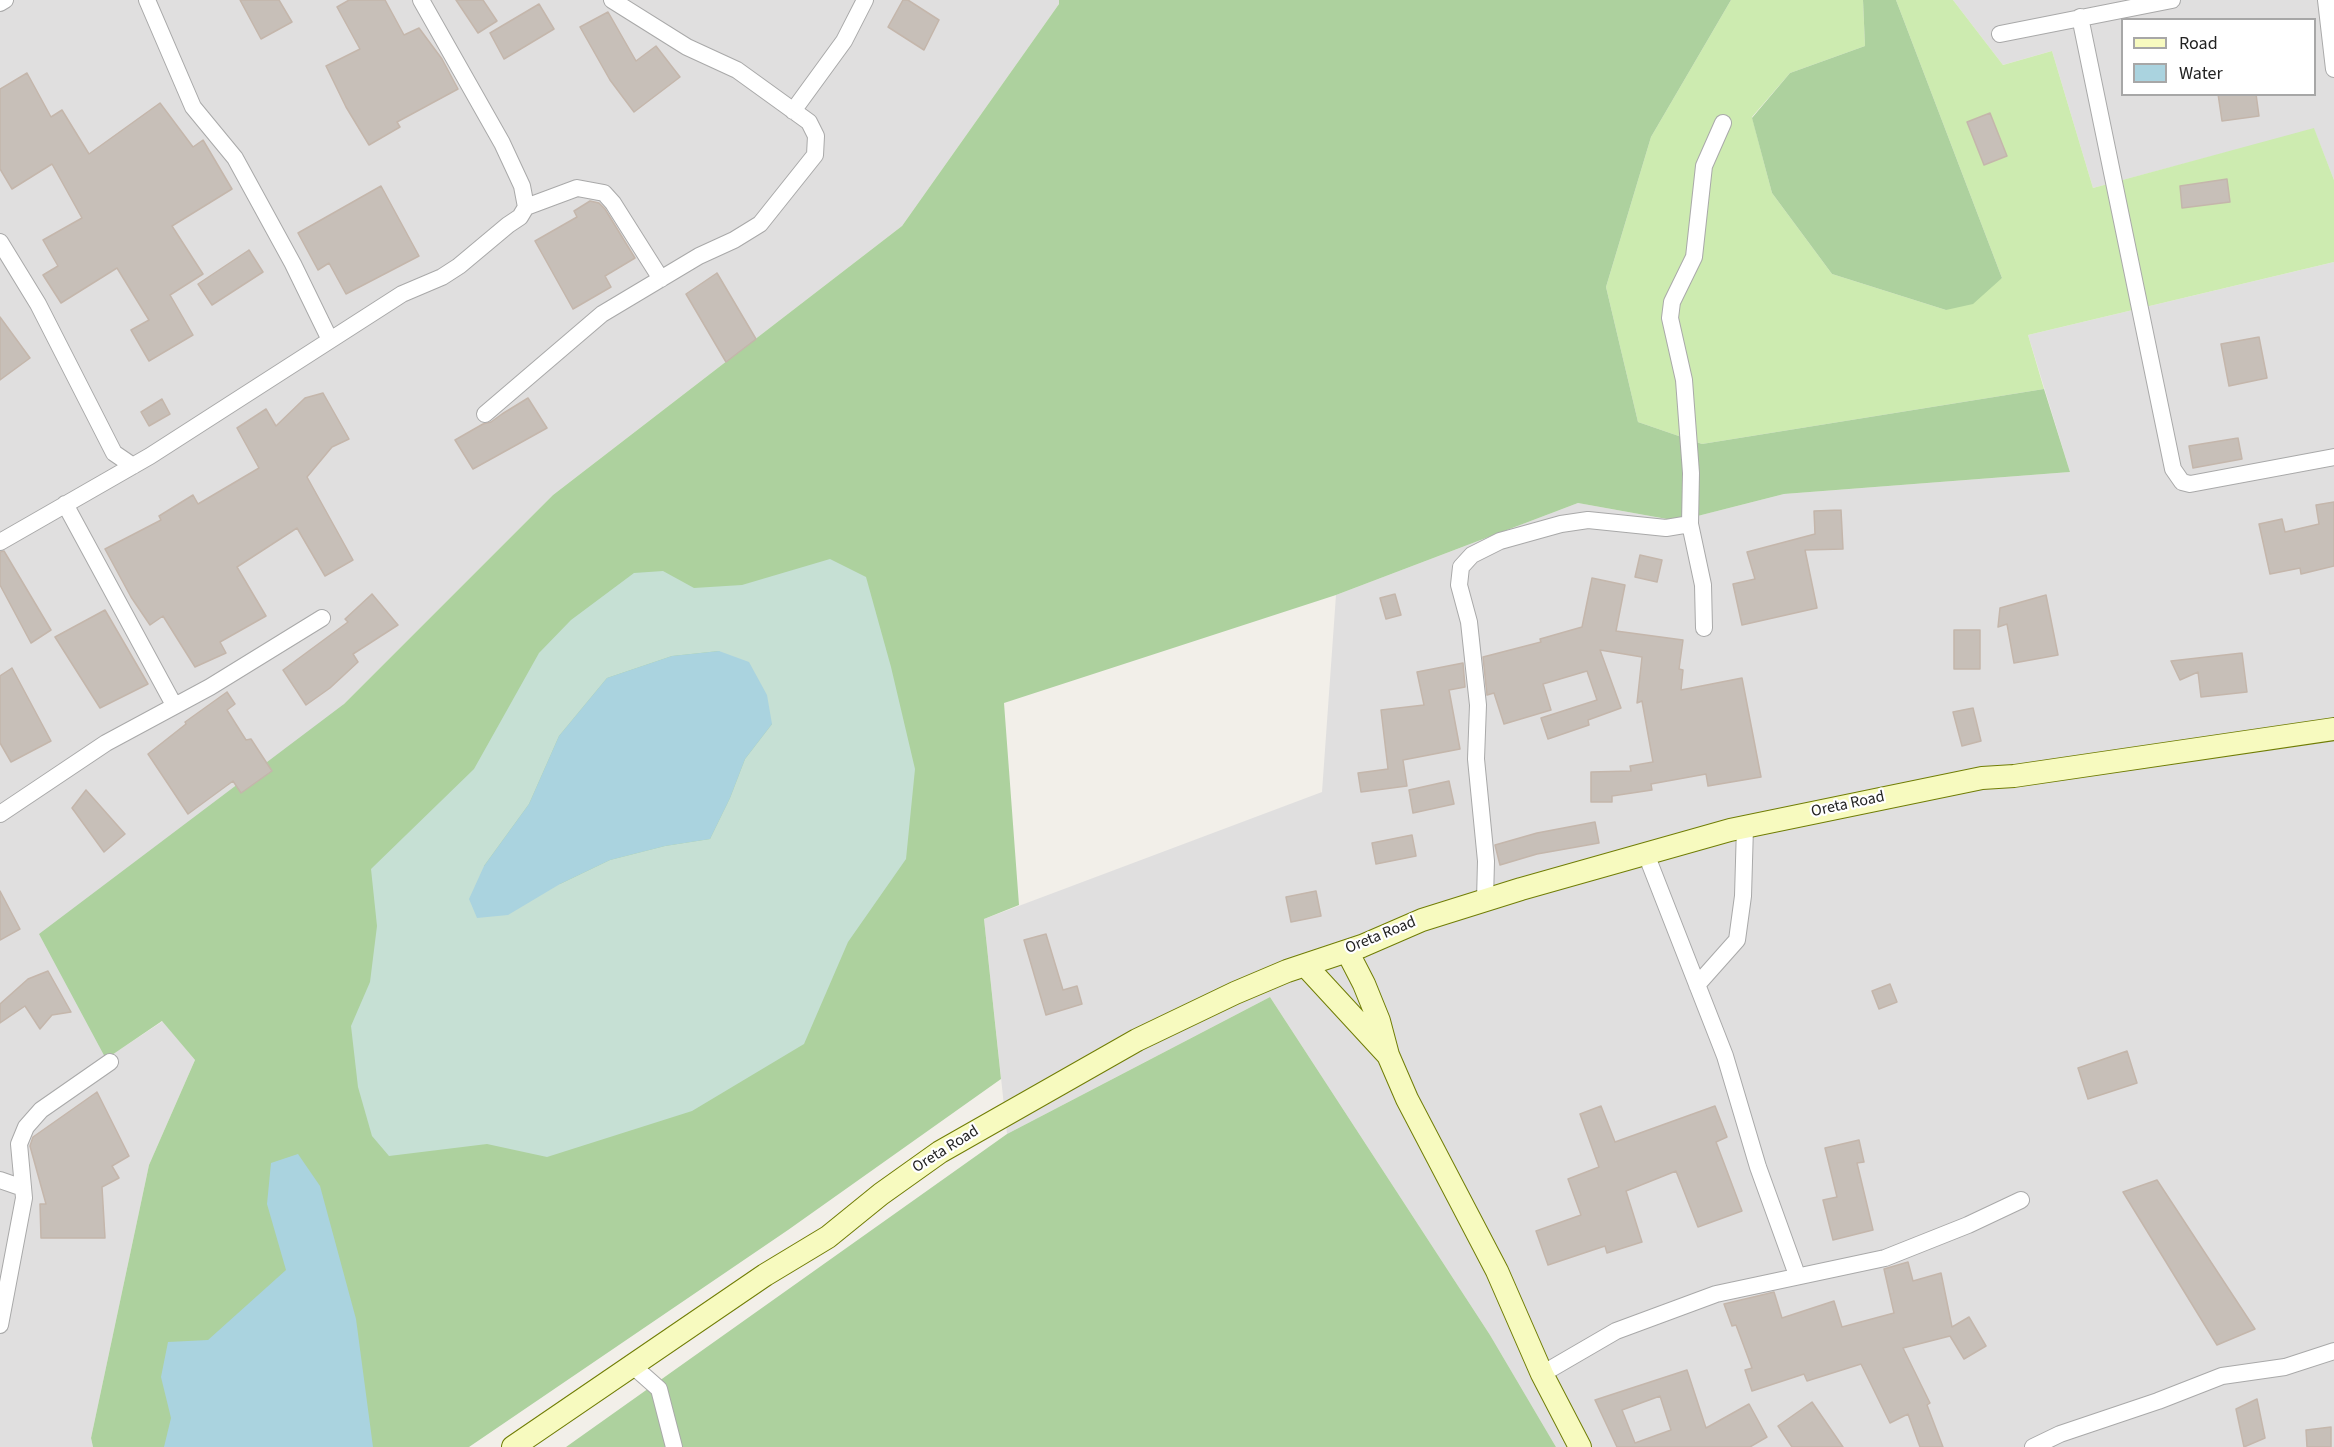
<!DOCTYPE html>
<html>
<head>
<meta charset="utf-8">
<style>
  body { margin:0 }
  #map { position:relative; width:2334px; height:1447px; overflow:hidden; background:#f2efe9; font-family:"Source Sans 3",sans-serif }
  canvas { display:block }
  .legend { position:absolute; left:2121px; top:18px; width:195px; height:78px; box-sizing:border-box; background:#fff; border:2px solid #a7a7a7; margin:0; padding:8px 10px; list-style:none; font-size:18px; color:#222 }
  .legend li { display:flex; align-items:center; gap:12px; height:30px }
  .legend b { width:30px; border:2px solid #a7a7a7 }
</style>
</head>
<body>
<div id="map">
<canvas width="2334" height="1447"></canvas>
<ul class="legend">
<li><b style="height:8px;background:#f7fabf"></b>Road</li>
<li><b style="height:16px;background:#aad3df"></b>Water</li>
</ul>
</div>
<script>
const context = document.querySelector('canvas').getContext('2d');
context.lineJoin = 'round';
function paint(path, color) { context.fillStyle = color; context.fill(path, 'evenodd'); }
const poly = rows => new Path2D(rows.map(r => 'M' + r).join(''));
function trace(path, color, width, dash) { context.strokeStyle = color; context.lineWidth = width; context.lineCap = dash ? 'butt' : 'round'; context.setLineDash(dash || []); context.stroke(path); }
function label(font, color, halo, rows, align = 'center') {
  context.font = font + ' "Source Sans 3",sans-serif'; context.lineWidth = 4.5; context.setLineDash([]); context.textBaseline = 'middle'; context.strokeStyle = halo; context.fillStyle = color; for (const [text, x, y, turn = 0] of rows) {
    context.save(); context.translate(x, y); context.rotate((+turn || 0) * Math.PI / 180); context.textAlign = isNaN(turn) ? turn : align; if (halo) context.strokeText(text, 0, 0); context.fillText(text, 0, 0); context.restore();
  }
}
paint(poly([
  [0,0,1059,0,1059,4,902,226,553,495,344,704,107,1058,163,1021,195,1060,149,1165,91,1438,93,1447,0,1447],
  [1953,0,2334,0,2334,180,2314,129,2093,188,2052,51,2003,65],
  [2122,20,2314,20,2314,94,2122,94],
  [2334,262,2334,1447,1556,1447,1490,1335,1270,997,1007,1134,984,919,1322,792,1336,595,1578,503,1678,521,1784,494,2070,472,2028,335]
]), '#e0dfdf');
paint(poly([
  [1731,0,1863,0,1865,46,1790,73,1752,117,1772,193,1832,274,1946,310,2002,278,1896,0,1953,0,2003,65,2052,51,2093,188,2314,128,2334,180,2334,262,2028,335,2044,389,1702,444,1638,422,1606,287,1651,137]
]), '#cdebb0');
paint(poly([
  [1059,0,1731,0,1651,137,1606,287,1638,422,1702,444,2044,389,2070,472,1784,494,1678,521,1578,503,1336,595,1004,703,1019,905,984,919,1001,1079,788,1230,469,1447,93,1447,91,1438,149,1165,195,1060,162,1021,106,1059,39,934,344,704,553,495,902,226,1059,4],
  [1863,0,1896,0,2002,278,1973,304,1946,310,1832,274,1772,193,1752,118,1790,73,1865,46],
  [1270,997,1490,1335,1556,1447,566,1447,1007,1134]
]), '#add19e');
paint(poly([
  [830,559,866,577,891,667,915,769,906,859,848,942,804,1044,692,1111,547,1157,487,1144,389,1156,372,1136,358,1087,351,1026,370,982,377,926,371,869,474,769,539,653,571,620,634,573,663,571,694,588,742,585],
  [719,651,772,724,745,759,730,798,710,839,665,846,610,860,560,884,484,866,529,804,559,736,607,678,672,656]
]), '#c6e0d4');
paint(poly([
  [719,651,749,662,767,695,772,724,745,759,730,798,710,839,665,846,610,860,560,884,508,915,477,918,469,899,484,866,529,804,559,736,607,678,672,656],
  [298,1154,320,1186,356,1319,373,1447,164,1447,171,1418,161,1377,168,1342,208,1340,286,1270,267,1204,271,1163]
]), '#aad3df');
const building = poly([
  [240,0,279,0,292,22,261,39,240,0],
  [349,0,385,0,404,35,419,28,442,59,458,89,397,122,400,127,369,145,346,107,326,66,360,49,337,7,349,0],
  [456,0,483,0,497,21,478,33,456,0],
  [903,0,908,0,939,20,924,50,888,27,903,0],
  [539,4,554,29,504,59,490,33,539,4],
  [608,12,636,61,656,46,680,77,634,112,610,80,580,27,608,12],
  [27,73,51,117,62,110,89,154,160,103,193,147,203,140,232,189,172,226,203,274,170,295,193,335,149,361,131,330,149,320,117,268,61,303,43,275,58,266,43,240,82,218,52,164,12,189,0,169,0,89,27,73],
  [2218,94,2256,94,2259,116,2222,121,2218,94],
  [1990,113,2007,156,1984,165,1967,122,1990,113],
  [2227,179,2230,202,2182,208,2180,186,2227,179],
  [381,186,419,256,346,294,329,263,318,270,298,233,381,186],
  [590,201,599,203,605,209,635,258,605,276,611,287,573,309,535,241,577,217,574,211,590,201],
  [249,250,263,272,212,305,198,284,249,250],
  [717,273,756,339,726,362,686,294,717,273],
  [0,317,30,358,0,380,0,317],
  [2259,337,2267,378,2229,386,2221,344,2259,337],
  [323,393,349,439,332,447,307,477,353,560,325,576,297,528,237,567,266,616,220,642,226,653,195,667,163,616,150,625,131,597,105,549,161,520,159,516,193,495,198,504,259,468,237,428,266,409,276,426,305,398,323,393],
  [528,398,547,428,473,469,455,440,483,424,491,422,502,414,528,398],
  [162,399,170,414,149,426,141,412,162,399],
  [2238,438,2242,459,2193,468,2189,446,2238,438],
  [2334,502,2334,566,2301,574,2300,568,2270,574,2259,524,2282,519,2285,532,2319,524,2316,505,2334,502],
  [1841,510,1843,549,1805,550,1817,608,1742,625,1733,584,1755,579,1747,552,1815,534,1814,511,1841,510],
  [4,551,51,630,31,643,0,585,0,552,4,551],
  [1640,555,1662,560,1657,582,1635,577,1640,555],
  [1592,578,1625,585,1616,631,1683,640,1679,669,1683,670,1681,690,1742,678,1761,777,1708,786,1706,774,1651,784,1652,790,1612,796,1612,802,1591,802,1591,772,1631,771,1630,766,1653,762,1642,701,1637,703,1642,657,1600,650,1621,708,1588,720,1589,725,1548,739,1541,718,1597,700,1587,671,1543,684,1551,710,1504,724,1494,693,1487,695,1483,657,1541,642,1540,639,1582,627,1592,578],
  [372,594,398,625,353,654,358,662,330,688,306,705,283,670,348,622,345,619,372,594],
  [1395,594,1401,615,1386,619,1380,598,1395,594],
  [2046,595,2058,655,2014,663,2007,624,1998,627,2000,608,2046,595],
  [105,610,148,684,100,708,55,637,105,610],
  [1954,630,1980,630,1980,669,1954,669,1954,630],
  [2242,653,2247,692,2201,697,2198,672,2180,680,2171,661,2242,653],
  [1463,663,1465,687,1449,690,1460,749,1403,760,1407,786,1361,792,1358,773,1388,769,1381,710,1424,705,1417,672,1463,663],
  [12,668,51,741,11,762,0,743,0,676,12,668],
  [227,692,235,704,227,710,246,740,251,739,272,771,241,793,233,781,188,814,148,754,186,724,185,722,227,692],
  [1973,708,1981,741,1962,746,1953,712,1973,708],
  [1449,781,1454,804,1413,813,1409,790,1449,781],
  [86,790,125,834,104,852,72,808,86,790],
  [1595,822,1599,843,1537,854,1500,865,1495,845,1537,833,1595,822],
  [1412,835,1416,856,1376,864,1372,843,1412,835],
  [0,891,20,929,0,940,0,891],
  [1316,891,1321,916,1291,922,1286,897,1316,891],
  [1046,934,1063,990,1077,986,1082,1004,1046,1015,1024,940,1046,934],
  [48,971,71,1012,52,1015,40,1029,25,1006,0,1023,0,1004,28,979,48,971],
  [1890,984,1897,1002,1879,1009,1872,991,1890,984],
  [2127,1051,2137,1083,2088,1099,2078,1068,2127,1051],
  [97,1092,129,1156,112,1166,119,1178,102,1187,105,1238,41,1238,40,1204,46,1204,30,1146,33,1137,97,1092],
  [1601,1106,1615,1142,1715,1106,1727,1137,1716,1142,1742,1211,1698,1227,1676,1171,1626,1191,1642,1242,1607,1253,1605,1246,1548,1265,1536,1231,1581,1215,1568,1179,1599,1167,1580,1114,1601,1106],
  [1859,1140,1864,1162,1857,1163,1873,1230,1833,1240,1823,1200,1837,1197,1825,1148,1859,1140],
  [2157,1180,2255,1329,2217,1345,2123,1192,2157,1180],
  [1908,1262,1913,1281,1941,1273,1952,1327,1969,1317,1986,1346,1964,1359,1950,1336,1903,1348,1930,1403,1927,1405,1943,1447,1920,1447,1908,1414,1890,1423,1861,1364,1807,1381,1804,1374,1752,1391,1745,1370,1752,1368,1736,1325,1732,1326,1724,1304,1774,1292,1782,1318,1834,1301,1842,1327,1894,1313,1884,1269,1908,1262],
  [1687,1370,1706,1428,1749,1404,1767,1437,1750,1447,1617,1447,1595,1400,1687,1370],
  [1660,1396,1671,1430,1635,1443,1622,1410,1660,1396],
  [2257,1399,2265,1438,2244,1447,2236,1409,2257,1399],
  [1812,1402,1843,1447,1792,1447,1778,1426,1812,1402],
  [2331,1427,2331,1447,2307,1447,2306,1430,2331,1427]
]);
paint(building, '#c7bfb8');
trace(building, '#c4b6ab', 1.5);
const street = poly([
  [147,0,193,107,235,158,293,264,330,340],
  [2326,0,2334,69],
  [0,3,5,0],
  [2080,17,2173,469,2182,482,2190,484,2334,457],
  [2000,34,2172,0],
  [793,111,844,41,865,0],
  [526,207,577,188,604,193,613,203,661,279],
  [0,242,38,304,114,453,133,466],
  [485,414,602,314,699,256,734,240,760,224,815,155,816,136,809,122,737,70,687,47,612,0],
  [65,504,174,705],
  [0,542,150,456,402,294,442,277,459,266,508,225,520,217,526,207,522,186,502,143,421,0],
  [1704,628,1703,585,1690,524,1691,473,1684,380,1670,318,1672,302,1694,257,1704,166,1723,123],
  [0,814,106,743,210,687,322,618],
  [1646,854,1725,1056,1758,1167,1797,1275],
  [1485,900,1486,861,1476,759,1478,705,1469,622,1459,585,1461,567,1472,555,1500,541,1561,524,1588,520,1666,528,1690,524],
  [1697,985,1737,940,1743,896,1745,827],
  [0,1180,23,1188],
  [0,1325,24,1198,19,1144,26,1127,41,1110,110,1062],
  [633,1366,659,1389,674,1447],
  [1542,1374,1616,1331,1716,1294,1885,1258,1968,1225,2021,1200],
  [2033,1447,2060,1434,2158,1401,2222,1376,2285,1367,2334,1351]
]);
const secondary = poly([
  [1347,951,1364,984,1379,1021,1388,1055,1407,1099,1497,1271,1542,1374,1580,1447],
  [1305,965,1387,1054],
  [513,1447,765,1275,828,1237,881,1194,940,1152,1137,1040,1235,993,1287,971,1362,946,1422,920,1521,889,1730,830,1982,778,2014,776,2334,729]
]);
trace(street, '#a9a9a9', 18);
trace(secondary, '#707d05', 24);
trace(street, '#fff', 16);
trace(secondary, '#f7fabf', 22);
label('16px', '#222', '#fff', [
  ["Oreta Road",1848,805,-12],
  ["Oreta Road",1381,936,-22],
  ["Oreta Road",946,1150,-32]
]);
</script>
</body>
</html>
